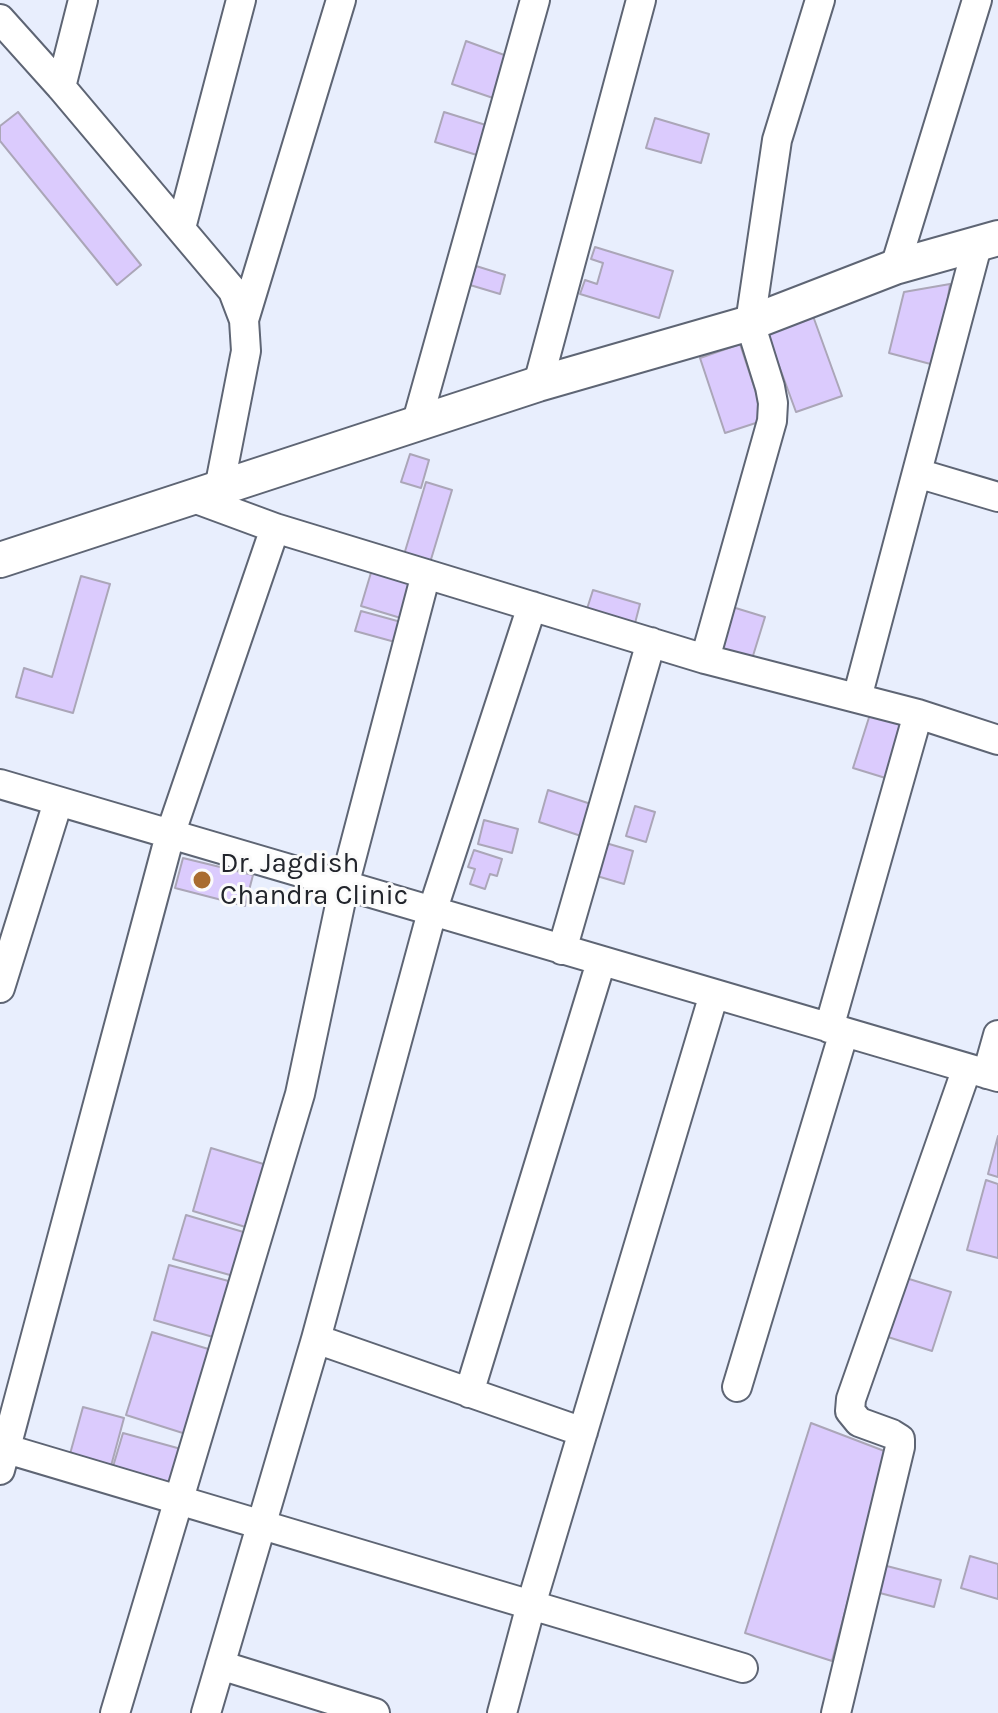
<!DOCTYPE html>
<html>
<head>
<meta charset="utf-8">
<style>
  body { margin:0 }
  canvas { display:block; background:#e8eefd }
</style>
</head>
<body>
<canvas width="998" height="1713"></canvas>
<script>
const context = document.querySelector('canvas').getContext('2d');
context.lineJoin = 'round';
function paint(path, color) { context.fillStyle = color; context.fill(path, 'evenodd'); }
const poly = rows => new Path2D(rows.map(r => 'M' + r).join(''));
function trace(path, color, width, dash) { context.strokeStyle = color; context.lineWidth = width; context.lineCap = dash ? 'butt' : 'round'; context.setLineDash(dash || []); context.stroke(path); }
function label(font, color, halo, rows, align = 'center') {
  context.font = font + ' Karla,sans-serif'; context.lineWidth = 6; context.setLineDash([]); context.textBaseline = 'middle'; context.strokeStyle = halo; context.fillStyle = color; for (const [text, x, y, turn = 0] of rows) {
    context.save(); context.translate(x, y); context.rotate((+turn || 0) * Math.PI / 180); context.textAlign = isNaN(turn) ? turn : align; if (halo) context.strokeText(text, 0, 0); context.fillText(text, 0, 0); context.restore();
  }
}
const building = poly([
  [466,41,507,56,493,98,452,84,466,41],
  [18,112,141,265,117,285,0,141,0,126,18,112],
  [444,112,489,126,480,156,435,142,444,112],
  [655,118,709,134,701,163,646,148,655,118],
  [595,247,673,271,659,318,580,294,585,280,597,284,603,263,591,259,595,247],
  [476,266,505,275,500,294,470,285,476,266],
  [950,284,938,366,889,353,904,292,950,284],
  [813,316,842,396,796,412,767,333,813,316],
  [740,344,765,420,725,433,700,358,740,344],
  [410,454,429,460,421,488,401,482,410,454],
  [426,482,452,490,429,566,403,558,426,482],
  [373,566,416,579,404,619,361,606,373,566],
  [81,576,110,584,73,713,16,697,24,668,52,677,81,576],
  [593,590,640,604,634,627,586,612,593,590],
  [729,606,765,617,752,659,716,647,729,606],
  [361,611,401,622,395,642,355,631,361,611],
  [872,708,911,721,892,780,853,768,872,708],
  [548,790,594,805,584,837,539,822,548,790],
  [635,806,655,812,646,842,626,836,635,806],
  [484,820,518,829,512,853,478,844,484,820],
  [599,841,633,851,624,884,590,874,599,841],
  [474,850,502,859,497,876,490,874,485,889,470,884,475,869,468,867,474,850],
  [183,858,253,875,245,906,175,888,183,858],
  [998,1136,998,1177,988,1174,998,1136],
  [211,1148,270,1166,252,1229,193,1211,211,1148],
  [986,1180,998,1184,998,1258,967,1250,986,1180],
  [186,1215,250,1234,237,1277,173,1259,186,1215],
  [169,1265,236,1283,220,1339,154,1320,169,1265],
  [906,1278,951,1292,932,1351,888,1337,906,1278],
  [152,1332,215,1351,189,1435,126,1415,152,1332],
  [83,1407,124,1418,111,1466,70,1454,83,1407],
  [811,1423,887,1452,832,1661,745,1633,811,1423],
  [123,1433,181,1449,170,1486,112,1470,123,1433],
  [970,1556,998,1564,998,1599,961,1588,970,1556],
  [879,1564,941,1580,934,1607,872,1591,879,1564]
]);
paint(building, '#dbcbfd');
trace(building, '#aba6b8', 2);
const minor = poly([
  [0,19,61,87,233,291,244,320,246,351,219,489],
  [61,87,83,0],
  [181,228,241,0],
  [895,267,977,0],
  [244,320,341,0],
  [538,384,641,0],
  [416,425,535,0],
  [917,473,998,497],
  [191,497,275,528,705,659,918,714,998,740],
  [705,659,772,421,773,403,770,387,750,323,777,140,820,0],
  [857,698,977,246],
  [0,784,998,1077],
  [562,950,651,642],
  [0,988,58,802],
  [829,1028,918,714],
  [987,1074,998,1035],
  [316,1339,583,1432],
  [737,1387,844,1032],
  [469,1393,601,962],
  [0,1447,743,1668],
  [0,1470,170,835,275,528],
  [220,1665,375,1713],
  [115,1713,300,1094,344,886,426,574],
  [206,1713,316,1339,432,912,532,606],
  [502,1713,531,1605,714,994],
  [836,1713,900,1447,900,1439,892,1434,859,1422,850,1411,851,1399,967,1068]
]);
const tertiary = poly([
  [0,560,538,384,750,323,895,267,998,238]
]);
trace(minor, '#5e6574', 32);
trace(tertiary, '#5e6574', 38);
trace(minor, '#fff', 28);
trace(tertiary, '#fff', 34);
for (const [x, y, r, color] of [
  [202,880,10,"#a96c30"]
]) { const dot = new Path2D(); dot.arc(x, y, r, 0, 2 * Math.PI); context.fillStyle = color; context.fill(dot); trace(dot, '#fbfbfb', 3); }
label('28px', '#22252c', '#fbfbfb', [
  ["Dr. Jagdish",220,864],
  ["Chandra Clinic",220,896]
], 'left');
</script>
</body>
</html>
